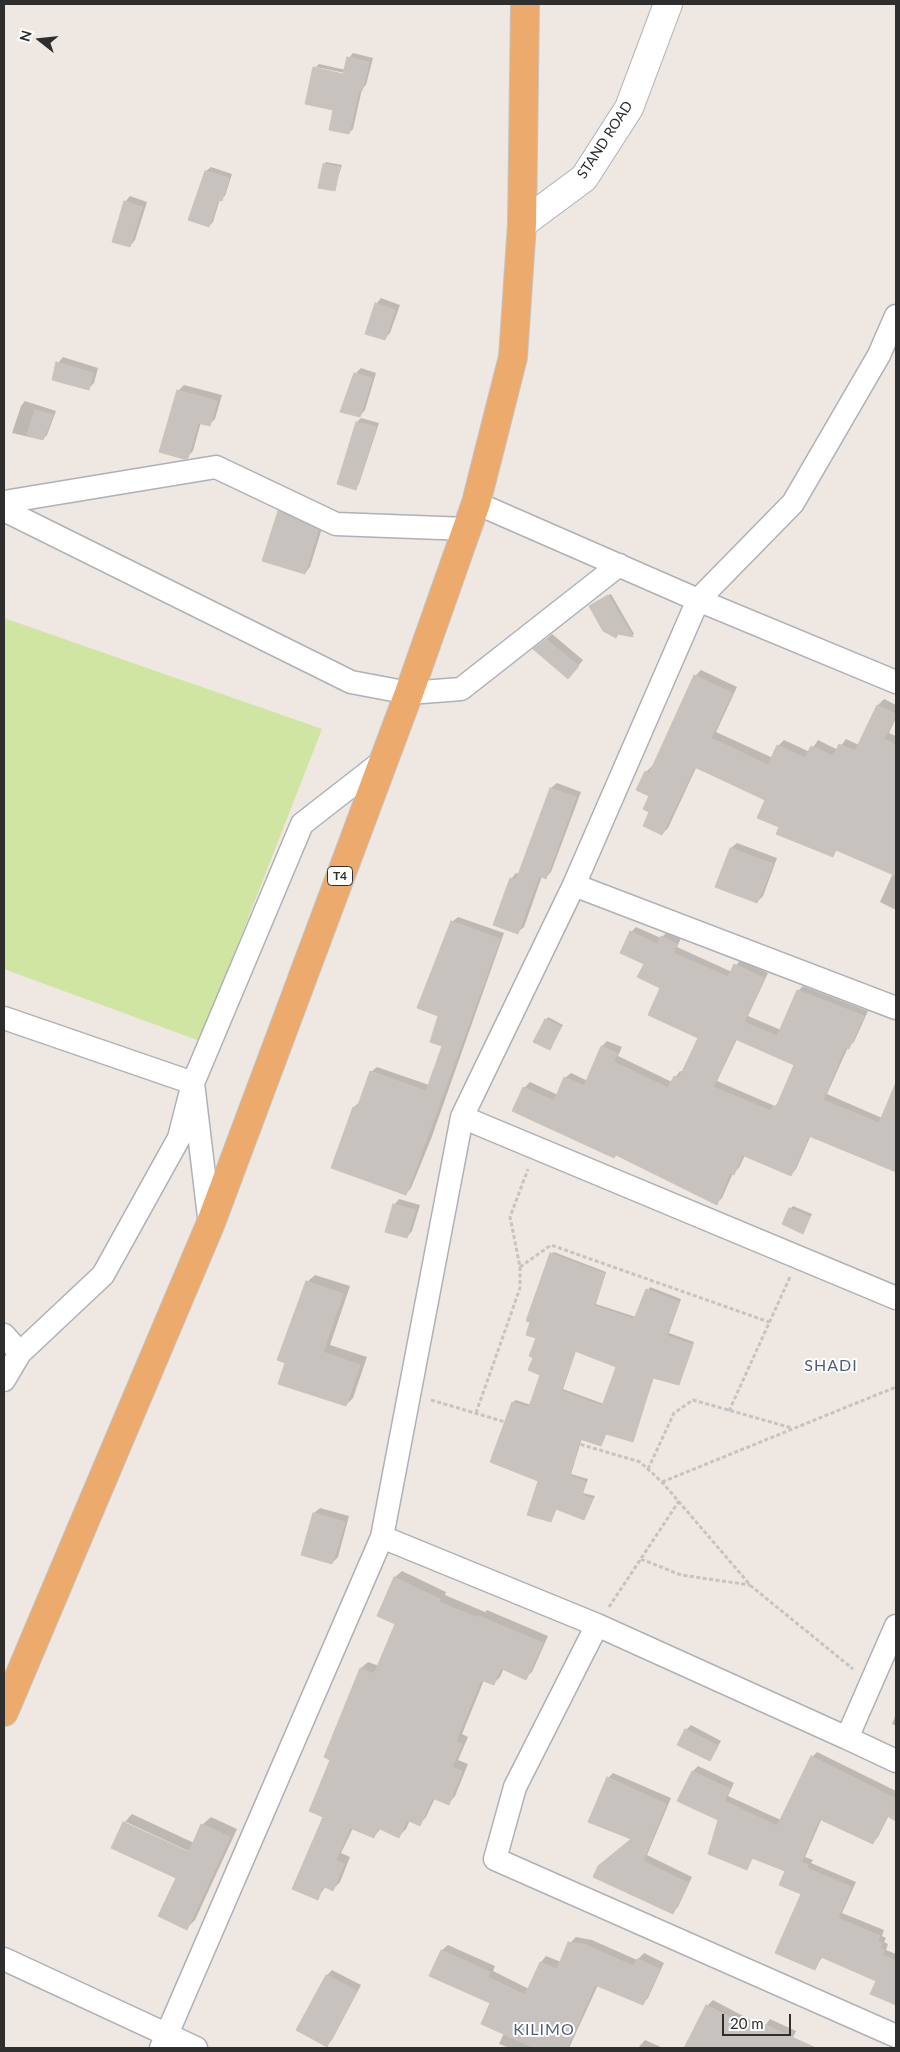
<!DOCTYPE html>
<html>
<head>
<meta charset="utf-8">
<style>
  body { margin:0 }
  #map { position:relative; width:900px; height:2052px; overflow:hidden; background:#eee7e2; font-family:Lato,sans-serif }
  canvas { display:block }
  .frame { position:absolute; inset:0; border:5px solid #2e2e2e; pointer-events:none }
  .north { position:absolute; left:15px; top:15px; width:50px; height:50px; -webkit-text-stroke:4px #fff; paint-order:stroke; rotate:286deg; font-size:14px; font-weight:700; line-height:20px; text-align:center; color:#2e2e2e }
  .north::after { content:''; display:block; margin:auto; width:18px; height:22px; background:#2e2e2e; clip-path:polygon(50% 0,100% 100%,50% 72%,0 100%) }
  .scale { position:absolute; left:722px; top:2014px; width:69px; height:22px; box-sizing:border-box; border:2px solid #2e2e2e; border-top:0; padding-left:6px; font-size:15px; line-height:18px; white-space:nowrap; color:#2e2e2e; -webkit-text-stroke:4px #fff; paint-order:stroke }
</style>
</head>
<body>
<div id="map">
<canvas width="900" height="2052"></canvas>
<div class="frame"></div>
<div class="north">N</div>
<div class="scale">20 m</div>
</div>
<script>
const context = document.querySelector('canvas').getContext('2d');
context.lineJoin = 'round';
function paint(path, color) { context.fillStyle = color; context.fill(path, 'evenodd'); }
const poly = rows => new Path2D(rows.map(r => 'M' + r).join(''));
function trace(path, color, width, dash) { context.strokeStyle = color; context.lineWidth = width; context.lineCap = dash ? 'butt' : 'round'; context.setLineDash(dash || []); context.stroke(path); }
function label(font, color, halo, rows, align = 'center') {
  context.font = font + ' Lato,sans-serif'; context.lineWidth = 4; context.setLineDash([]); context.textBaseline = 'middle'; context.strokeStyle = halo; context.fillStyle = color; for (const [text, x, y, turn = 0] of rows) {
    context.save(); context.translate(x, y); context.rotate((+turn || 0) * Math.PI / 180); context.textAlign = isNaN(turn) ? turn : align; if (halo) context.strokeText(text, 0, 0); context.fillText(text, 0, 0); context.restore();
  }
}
paint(poly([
  [4,618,322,729,200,1041,4,969]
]), '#cfe5a1');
paint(poly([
  [353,53,373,58,366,85,362,89,353,129,349,133,315,68,319,64,346,70,349,58],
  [316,67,350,74,349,77,316,69],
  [326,162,342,165,334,190,324,164],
  [211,167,232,174,225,196,220,199,213,222,209,226,190,219,206,171],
  [130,196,147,202,135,240,130,246,125,202],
  [381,298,400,305,390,333,384,339,376,304],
  [63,357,98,368,94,383,88,389,58,363],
  [361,368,376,373,365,410,360,416,355,374],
  [184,385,222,395,215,419,209,425,201,422,193,451,187,457,178,391],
  [25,401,56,411,47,435,42,440,12,433,21,406],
  [361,418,379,423,359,484,355,488,357,422],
  [284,506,323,525,310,567,305,573,279,512],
  [611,594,634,634,632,636,619,633,615,637,593,604],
  [552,634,583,660,573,672,540,644],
  [701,670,737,687,716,732,773,758,778,746,784,740,810,752,818,740,838,750,846,739,859,745,878,705,884,699,896,705,896,718,889,733,896,736,896,910,880,902,893,873,838,849,832,855,780,827,766,800,696,768,668,828,662,834,651,811,646,772,652,766,654,767,695,676],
  [557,783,581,792,551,872,546,877,542,876,524,927,518,932,511,879,516,873,519,874,551,788],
  [737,843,777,858,763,896,757,902,717,886,731,848],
  [458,917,504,933,431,1139,411,1188,406,1194,354,1107,360,1102,371,1072,377,1067,429,1085,443,1046,440,1015,452,922],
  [636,927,661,938,667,932,681,938,677,947,732,972,740,960,768,973,748,1016,781,1030,798,991,803,986,868,1011,854,1042,848,1047,827,1094,882,1118,892,1108,896,1100,896,1170,811,1135,796,1169,791,1175,745,1155,739,1168,733,1173,722,1198,717,1203,524,1088,530,1082,558,1095,565,1078,571,1073,588,1081,602,1046,607,1041,622,1047,618,1056,672,1082,680,1071,683,1072,700,1037,645,963,631,932],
  [737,1039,796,1064,780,1101,775,1106,717,1081],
  [548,1017,563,1025,549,1049,546,1020],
  [399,1199,420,1205,412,1231,407,1237,394,1205],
  [793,1206,812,1214,803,1232,790,1209],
  [554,1252,606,1272,596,1304,636,1317,650,1287,681,1299,669,1333,694,1342,679,1384,654,1377,632,1440,607,1433,601,1444,582,1438,571,1474,588,1479,583,1493,595,1496,584,1519,557,1508,551,1520,540,1480,491,1461,513,1402,516,1400,531,1405,542,1374,534,1357,551,1254],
  [576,1351,618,1366,604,1404,563,1389],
  [315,1275,350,1286,330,1345,367,1357,353,1398,346,1405,287,1362,307,1282],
  [320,1508,349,1516,338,1557,332,1563,303,1554,314,1513],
  [402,1571,446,1592,445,1595,485,1612,487,1610,548,1636,532,1672,525,1678,504,1668,500,1677,493,1684,484,1680,462,1734,468,1737,458,1760,468,1764,455,1796,449,1803,435,1798,426,1817,420,1824,410,1820,406,1829,399,1836,381,1828,374,1837,353,1828,341,1853,350,1857,340,1882,333,1889,326,1886,317,1899,332,1759,345,1707,361,1668,368,1662,379,1666,397,1623,379,1616,395,1577],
  [896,1714,896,1726,892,1724],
  [691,1725,721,1741,710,1760,686,1730],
  [817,1752,896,1791,896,1819,889,1815,878,1837,873,1842,822,1818,805,1857,813,1860,811,1863,856,1882,842,1913,884,1930,882,1936,886,1938,884,1942,888,1944,886,1950,896,1954,896,2003,872,1993,878,1980,823,1956,815,1969,802,1893,786,1871,754,1857,747,1868,719,1820,679,1801,693,1771,698,1766,734,1783,728,1796,781,1820,812,1757],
  [613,1773,671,1798,647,1855,692,1877,678,1907,673,1912,594,1876,633,1838,608,1778],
  [132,1814,194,1843,202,1825,211,1817,237,1829,195,1920,187,1928,160,1916,177,1877,112,1848,124,1823],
  [126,1822,195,1854,194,1856,126,1825],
  [576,1937,592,1940,637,1960,644,1953,664,1963,648,1998,643,2004,598,1985,569,2048,510,2048,499,2044,504,2033,491,2003,431,1975,442,1950,448,1945,495,1966,493,1971,529,1989,541,1962,546,1956,561,1962,570,1943],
  [332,1970,361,1985,332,2040,326,2045,297,2030,327,1975],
  [713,2000,764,2027,770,2019,796,2031,788,2048,722,2048,693,2033,707,2006],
  [645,2040,663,2048,638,2048]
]), '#0003');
const building = poly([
  [347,57,369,62,362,91,359,90,349,134,329,130,333,110,305,104,313,67,343,74,347,57],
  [323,164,340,167,335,191,318,188,323,164],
  [205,171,229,178,222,201,218,200,209,227,188,220,205,171],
  [124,201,142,207,130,247,112,242,124,201],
  [375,303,395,310,385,340,365,334,375,303],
  [56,362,93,373,89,390,52,380,56,362],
  [354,373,372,378,360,417,340,412,354,373],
  [177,390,217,401,210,426,198,423,188,458,184,459,159,452,177,390],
  [35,410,53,415,43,440,27,435,35,410],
  [356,422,376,427,356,490,337,484,356,422],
  [278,511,318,530,305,574,262,561,278,511],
  [608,595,633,637,618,634,616,638,603,631,589,606,608,595],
  [546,639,579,666,568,679,533,649,546,639],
  [694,675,732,693,711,738,768,765,777,745,805,758,811,746,833,756,839,744,855,751,877,705,896,714,884,739,896,745,896,876,836,850,833,857,776,834,779,827,757,818,765,800,697,768,694,768,662,835,643,826,649,812,643,809,649,796,636,790,645,771,649,774,694,675],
  [550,788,576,797,546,879,539,876,518,934,493,925,510,878,516,880,550,788],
  [730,848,773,864,757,903,715,887,730,848],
  [451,921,500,939,406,1195,331,1168,353,1107,357,1108,370,1071,426,1091,442,1046,430,1042,438,1016,417,1008,451,921],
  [630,931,657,944,661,936,677,944,673,953,728,977,734,964,764,978,744,1022,777,1036,797,990,864,1016,849,1049,845,1047,823,1100,879,1123,896,1082,896,1172,809,1136,791,1176,742,1155,734,1175,730,1173,717,1205,616,1155,614,1158,512,1111,523,1087,554,1101,564,1077,584,1086,601,1046,617,1053,614,1062,668,1088,674,1076,679,1078,698,1038,648,1015,660,988,637,977,644,964,620,953,630,931],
  [735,1039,794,1065,776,1107,773,1106,771,1111,713,1087,735,1039],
  [545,1019,561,1027,550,1050,533,1042,545,1019],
  [393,1204,415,1210,407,1238,385,1232,393,1204],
  [789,1208,810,1217,803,1234,782,1224,789,1208],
  [550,1253,605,1274,594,1306,634,1319,646,1289,679,1302,667,1336,693,1345,679,1385,653,1378,633,1442,606,1434,601,1446,580,1439,570,1476,586,1482,582,1495,593,1499,584,1520,556,1509,551,1522,527,1515,538,1481,490,1462,512,1402,529,1407,540,1375,528,1370,533,1358,529,1356,536,1338,526,1335,530,1322,526,1321,550,1253],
  [575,1351,616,1367,602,1406,561,1391,575,1351],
  [306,1281,343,1294,323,1352,360,1365,346,1406,278,1384,285,1363,277,1360,306,1281],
  [313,1513,345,1522,332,1564,301,1555,313,1513],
  [394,1577,440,1599,439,1602,478,1618,479,1616,543,1643,526,1680,500,1668,494,1685,481,1680,456,1741,462,1744,452,1767,462,1771,449,1805,432,1798,420,1826,407,1820,399,1838,378,1828,374,1838,350,1828,336,1860,344,1864,333,1891,323,1886,318,1900,292,1889,323,1817,309,1811,330,1760,324,1757,360,1668,374,1674,395,1624,377,1616,394,1577],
  [685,1729,718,1746,710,1761,677,1745,685,1729],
  [811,1756,896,1799,896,1821,887,1816,873,1844,819,1819,801,1862,808,1865,807,1868,851,1887,838,1918,880,1936,877,1941,882,1943,880,1948,884,1950,882,1955,896,1961,896,2005,870,1994,876,1981,821,1957,815,1970,775,1953,801,1894,779,1885,785,1871,752,1858,747,1870,708,1854,718,1820,677,1801,692,1771,730,1789,724,1801,777,1826,811,1756],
  [607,1777,666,1804,643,1861,688,1883,673,1914,593,1877,598,1866,631,1839,588,1822,607,1777],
  [123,1822,189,1852,201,1824,230,1837,187,1930,158,1916,176,1878,111,1848,123,1822],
  [568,1942,586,1945,633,1966,637,1959,660,1969,643,2005,595,1985,567,2048,535,2048,481,2024,490,2003,429,1976,441,1950,490,1972,488,1977,525,1995,540,1962,557,1969,568,1942],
  [326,1975,357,1991,327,2047,296,2030,326,1975],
  [706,2005,760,2033,763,2024,816,2048,684,2048,706,2005]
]);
paint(building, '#c7c2bd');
trace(building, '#c9c3bb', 1);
const minor = poly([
  [4,502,216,467,336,524,467,529],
  [476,503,698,600,896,682],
  [4,510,351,682,409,693,461,689,619,565],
  [574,885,896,1008],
  [4,1018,193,1083,210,1225],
  [462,1117,896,1298],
  [4,1335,20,1353],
  [4,1380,20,1353,103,1275,179,1138,193,1083,302,824,384,760],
  [382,1537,597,1625,847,1738,896,1626],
  [597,1625,515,1787,495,1859,896,2036],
  [847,1738,896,1761],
  [4,1959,196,2048],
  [161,2048,382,1537,462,1117,574,885,698,600,793,503,879,355,896,316]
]);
const secondary = poly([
  [522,224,584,178,629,108,668,4]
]);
const trunk = poly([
  [4,1712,210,1225,409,693,476,503,513,357,522,224,525,4]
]);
trace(minor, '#aeb1b8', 25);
trace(secondary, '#aeb1b8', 30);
trace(trunk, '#c4c4c4', 30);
trace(poly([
  [520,1267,551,1245,769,1322],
  [431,1400,640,1462,662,1482,751,1586,853,1669],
  [729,1411,790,1277],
  [476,1413,520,1288,520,1267,510,1217,528,1169],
  [648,1469,674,1413,693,1400,792,1428],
  [662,1482,896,1387],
  [641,1559,681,1575,750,1585],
  [609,1607,679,1501]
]), '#c4c4c4', 3, [4, 2.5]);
trace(minor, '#fff', 22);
trace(secondary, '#fff', 28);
trace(trunk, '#ecaa6c', 28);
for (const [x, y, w] of [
  [340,876,25]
]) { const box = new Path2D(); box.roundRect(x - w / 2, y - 9.5, w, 19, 4); context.fillStyle = '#fff'; context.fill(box); trace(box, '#2e2e2e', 1); }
label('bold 12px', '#2e2e2e', null, [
  ["T4",340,876]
]);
label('14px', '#2e2e2e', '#fff', [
  ["STAND ROAD",605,140,-57]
]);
context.letterSpacing = '1px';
label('16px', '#515d7b', '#fff', [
  ["SHADI",831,1366],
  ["KILIMO",544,2030]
]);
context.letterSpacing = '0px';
</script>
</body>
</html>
